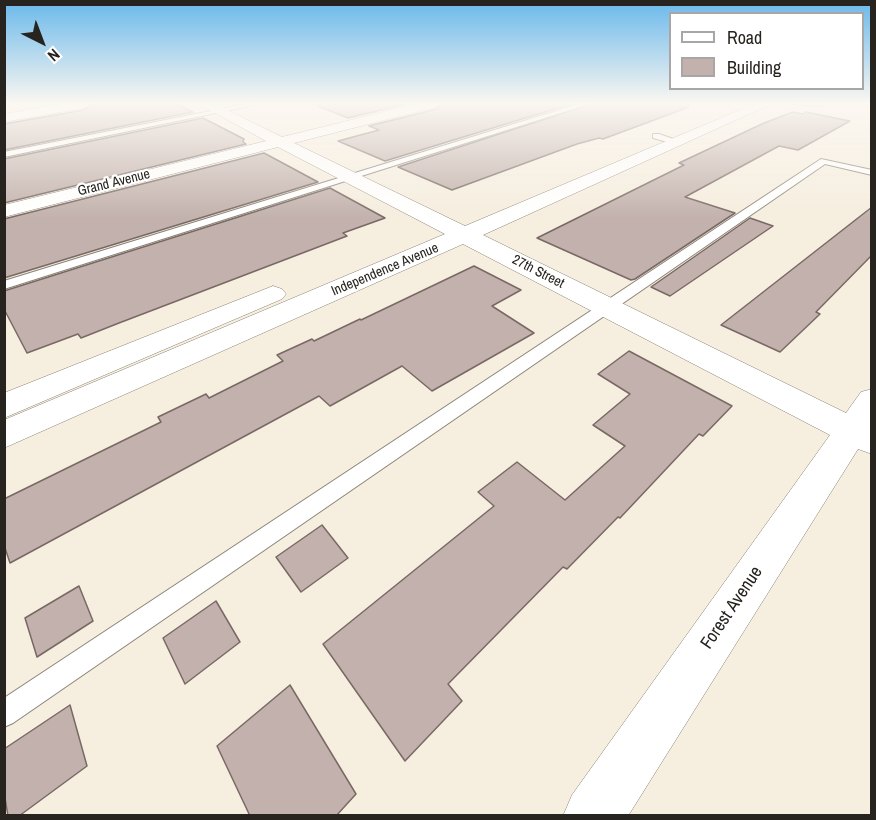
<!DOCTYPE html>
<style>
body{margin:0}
#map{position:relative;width:876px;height:820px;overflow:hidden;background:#f6eedf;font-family:"Archivo Narrow",sans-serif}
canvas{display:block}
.frame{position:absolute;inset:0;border:6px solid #27241f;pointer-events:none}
.legend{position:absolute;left:669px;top:12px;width:195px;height:78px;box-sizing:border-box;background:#fff;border:2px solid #a9a7a5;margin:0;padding:8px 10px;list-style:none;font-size:18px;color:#27241f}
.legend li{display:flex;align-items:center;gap:12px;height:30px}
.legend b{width:30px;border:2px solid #a9a7a5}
.north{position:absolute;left:12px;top:12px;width:60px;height:60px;-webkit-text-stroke:4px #fff;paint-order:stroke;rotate:138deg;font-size:16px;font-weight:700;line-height:24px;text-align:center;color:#27241f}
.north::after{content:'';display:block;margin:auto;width:21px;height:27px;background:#27241f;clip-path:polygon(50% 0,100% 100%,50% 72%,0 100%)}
</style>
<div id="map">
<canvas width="876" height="820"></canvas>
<div class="frame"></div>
<ul class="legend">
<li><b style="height:8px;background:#fff"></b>Road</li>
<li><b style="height:16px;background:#c2b1ac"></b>Building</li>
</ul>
<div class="north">N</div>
</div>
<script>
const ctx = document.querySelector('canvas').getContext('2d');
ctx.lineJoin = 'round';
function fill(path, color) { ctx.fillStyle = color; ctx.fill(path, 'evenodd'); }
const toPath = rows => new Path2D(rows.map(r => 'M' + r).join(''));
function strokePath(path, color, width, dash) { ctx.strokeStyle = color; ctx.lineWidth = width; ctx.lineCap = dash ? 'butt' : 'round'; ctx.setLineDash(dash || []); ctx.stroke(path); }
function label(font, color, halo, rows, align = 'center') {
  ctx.font = font + ' "Archivo Narrow",sans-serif'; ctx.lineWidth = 4.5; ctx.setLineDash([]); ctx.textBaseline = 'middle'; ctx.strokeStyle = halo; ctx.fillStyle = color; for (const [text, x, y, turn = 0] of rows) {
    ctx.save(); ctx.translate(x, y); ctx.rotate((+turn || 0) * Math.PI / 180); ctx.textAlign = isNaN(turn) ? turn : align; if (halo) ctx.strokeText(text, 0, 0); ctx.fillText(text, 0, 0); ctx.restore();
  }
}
const building = toPath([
 [92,104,177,104,193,112,4,150,4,124,84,110,92,104],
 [318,104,406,104,348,118,318,106,318,104],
 [440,104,571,104,385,161,338,141,379,130,369,126,437,109,440,104],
 [591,104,688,104,689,107,603,139,599,138,577,144,452,190,398,167,591,104],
 [793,112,803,114,806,112,850,121,798,150,779,146,685,197,735,213,635,279,631,280,537,238,684,165,679,163,764,123,793,112],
 [203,118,244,139,243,142,246,144,4,203,4,159,203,118],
 [264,153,318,182,4,278,4,219,264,153],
 [330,188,385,218,343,233,347,236,119,323,81,338,78,334,27,353,4,309,4,291,330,188],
 [872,207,872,255,816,312,820,314,780,352,721,325,872,207],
 [750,218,773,226,670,296,651,287,750,218],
 [474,266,521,290,492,306,534,333,432,391,402,366,330,406,319,396,10,563,4,545,4,499,161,422,158,417,206,394,209,398,283,361,277,355,312,339,314,341,360,319,361,320,474,266],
 [629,351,732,406,703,436,699,434,620,518,618,517,567,569,563,567,448,684,462,701,405,761,323,644,494,506,478,492,517,462,565,500,625,446,593,425,630,394,598,374,629,351],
 [322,525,348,558,301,592,276,557,322,525],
 [79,586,93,621,37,657,25,618,79,586],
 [216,601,240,642,185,684,163,638,216,601],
 [290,685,356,794,336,816,250,816,217,746,290,685],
 [70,705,87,766,19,816,8,816,4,792,4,749,70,705]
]);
fill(building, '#c2b1ac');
strokePath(building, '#796965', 1.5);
const lane = toPath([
 [246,104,259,104,4,157,4,152,246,104],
 [579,104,589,104,4,289,4,281,579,104],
 [791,104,823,104,820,106,791,104],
 [653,134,659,134,682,142,675,144,653,138,653,134],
 [821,159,872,170,872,175,825,164,13,723,4,727,4,698,821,159]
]);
const street = toPath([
 [199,104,215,104,282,137,416,104,438,104,436,107,294,143,465,226,754,104,771,104,483,235,846,413,861,392,872,389,872,454,858,449,628,816,563,816,572,795,830,435,463,244,4,448,4,420,445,234,278,147,4,217,4,205,266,141,199,104],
 [273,286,282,289,286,294,282,299,4,418,4,393,273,286]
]);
const secondary = toPath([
 [61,104,90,104,84,108,4,122,4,114,61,104]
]);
strokePath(lane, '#8a8376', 2);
strokePath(street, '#8a8376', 1);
strokePath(secondary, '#8a8376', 1);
fill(lane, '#fff');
fill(street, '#fff');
fill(secondary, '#fff');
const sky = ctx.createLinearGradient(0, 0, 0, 219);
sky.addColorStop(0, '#69b8eb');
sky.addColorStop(0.47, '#fbf7f1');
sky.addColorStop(1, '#fbf7f100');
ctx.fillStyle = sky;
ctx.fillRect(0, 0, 876, 219);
label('14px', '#27241f', '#fff', [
 ["Grand Avenue",114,183,-14],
 ["Independence Avenue",385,270,-23],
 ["27th Street",538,272,27]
]);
label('18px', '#27241f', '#fff', [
 ["Forest Avenue",732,608,-56]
]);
</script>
